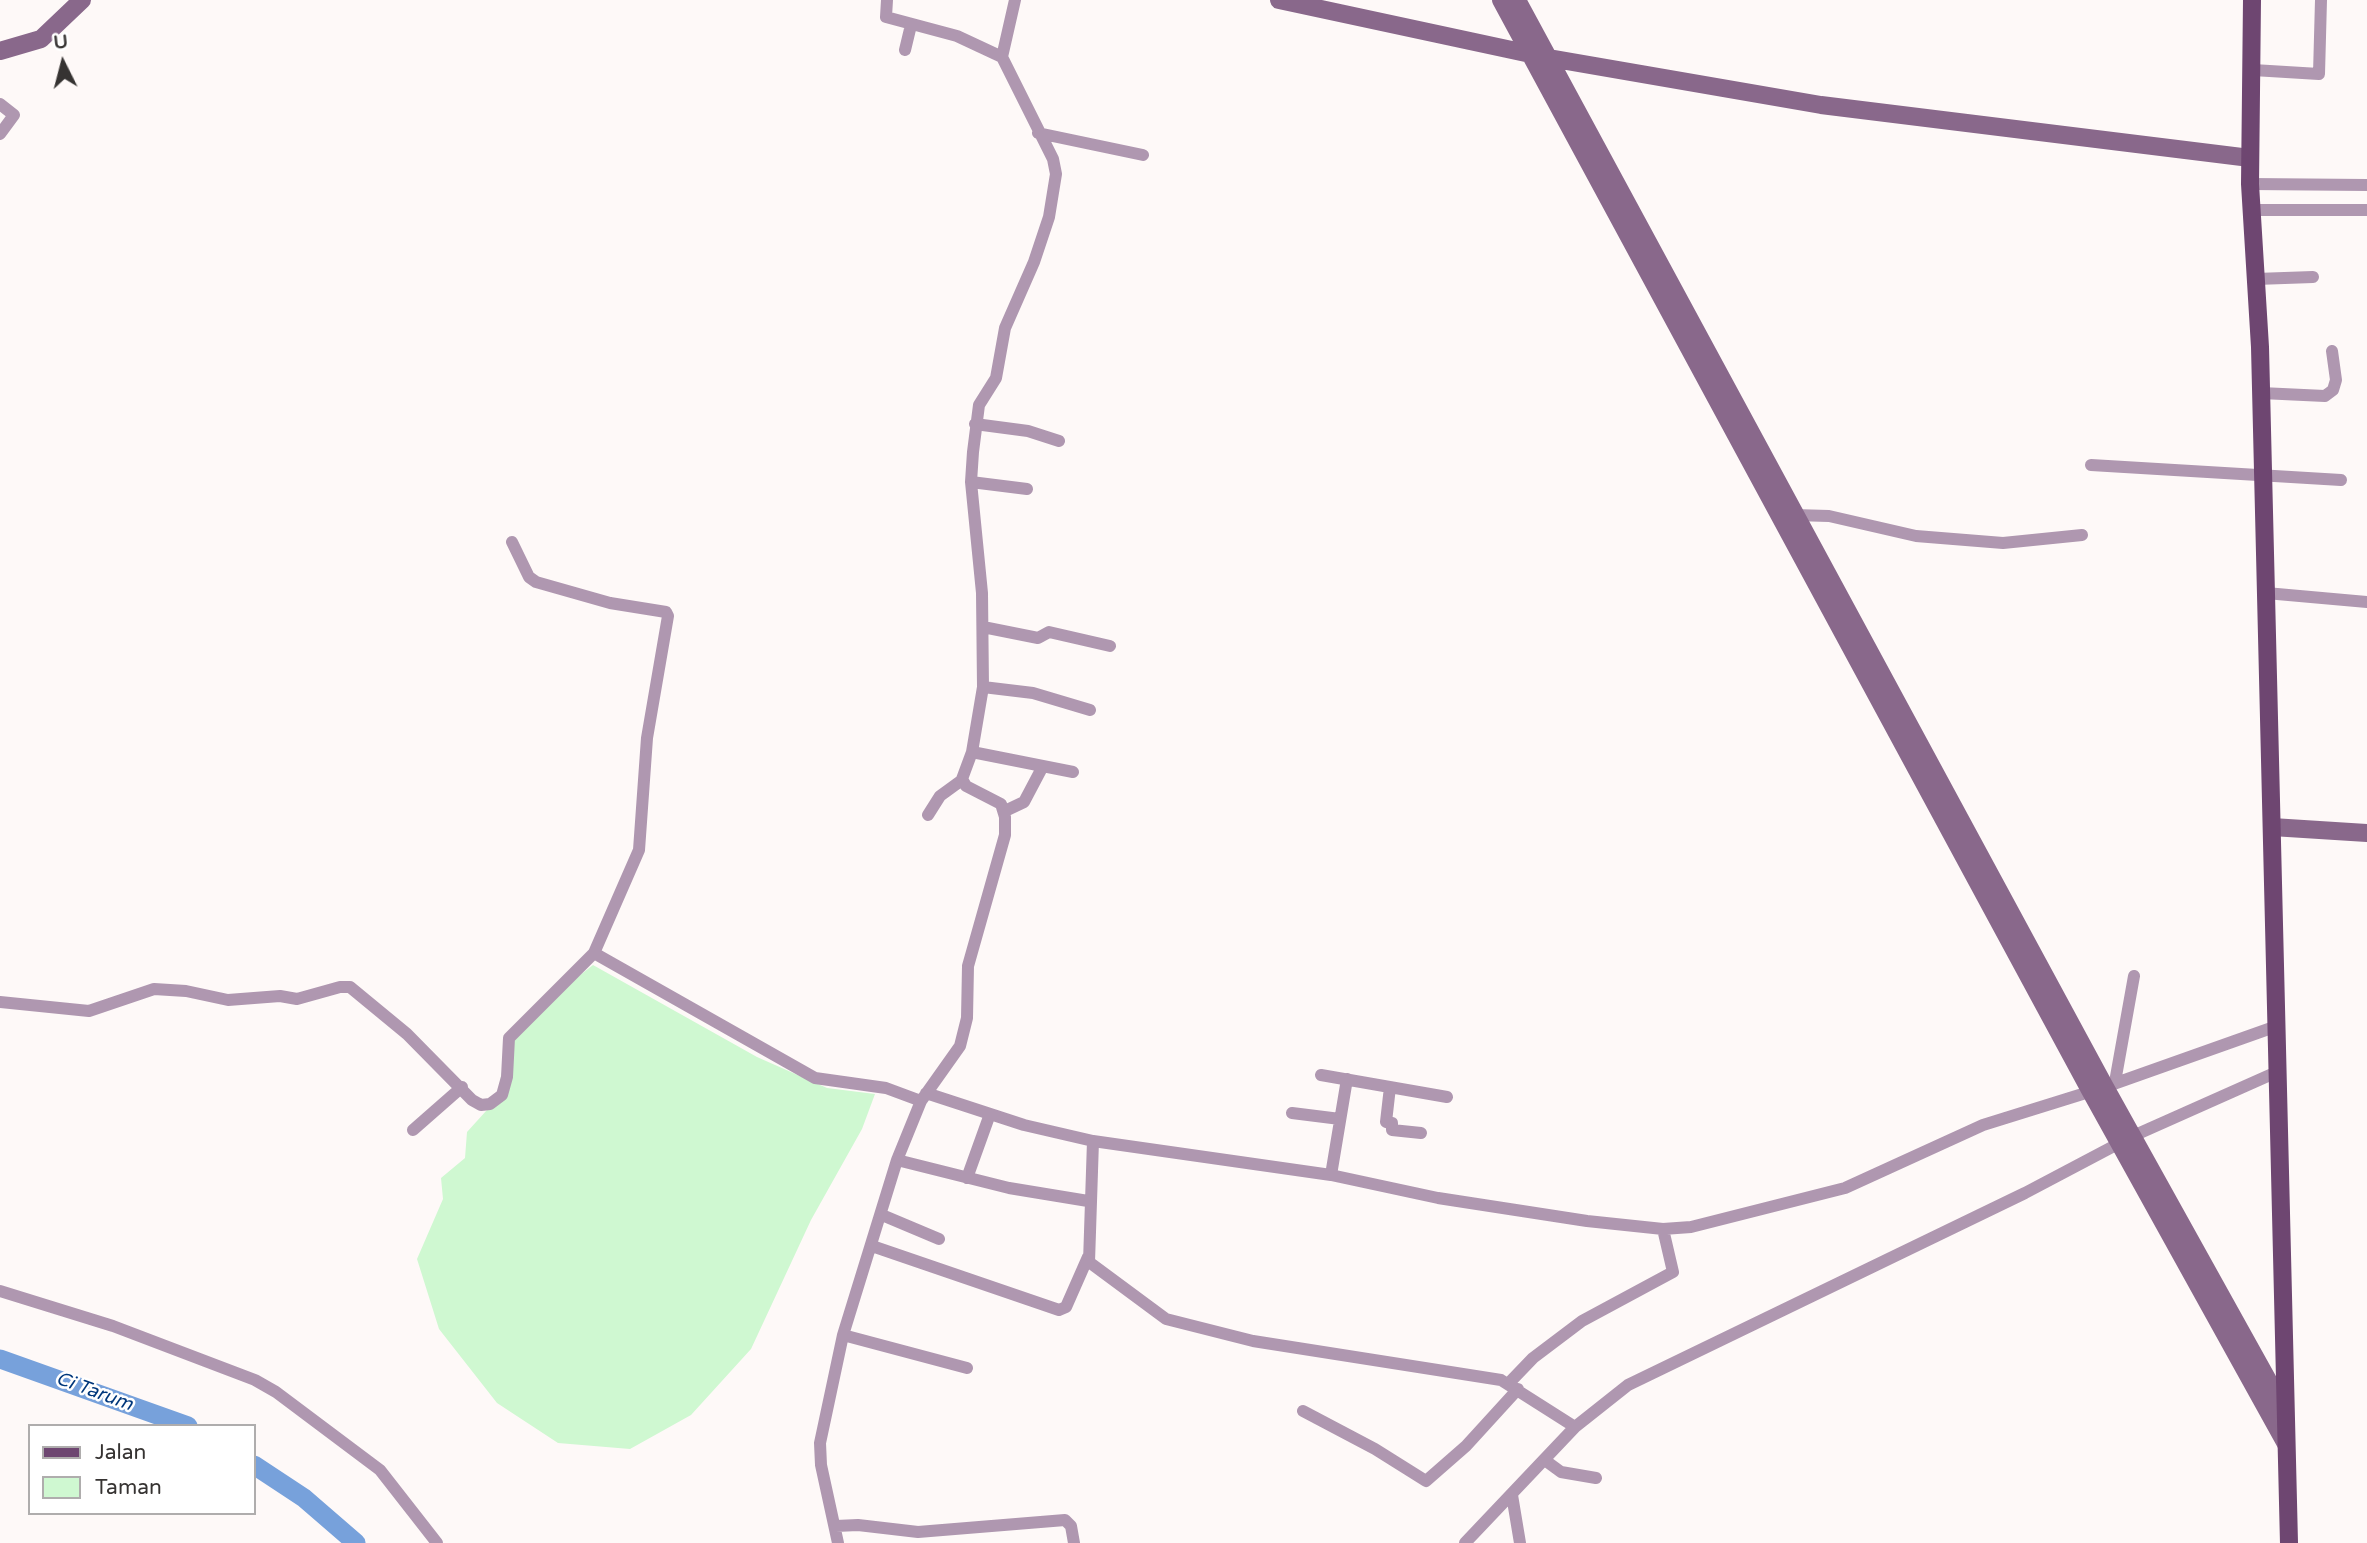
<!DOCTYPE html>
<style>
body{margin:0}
#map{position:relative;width:2367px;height:1543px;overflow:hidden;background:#fef9f8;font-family:"Varela Round",sans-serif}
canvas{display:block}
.legend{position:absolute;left:28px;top:1424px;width:228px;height:91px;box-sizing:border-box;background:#fff;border:2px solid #afadad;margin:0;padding:9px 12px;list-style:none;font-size:21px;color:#363332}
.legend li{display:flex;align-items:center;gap:14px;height:35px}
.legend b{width:35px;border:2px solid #afadad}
.north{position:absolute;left:28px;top:28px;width:70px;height:70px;-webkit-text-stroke:5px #fff;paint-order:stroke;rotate:354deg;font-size:19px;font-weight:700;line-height:28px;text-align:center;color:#363332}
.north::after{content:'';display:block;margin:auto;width:24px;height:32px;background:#363332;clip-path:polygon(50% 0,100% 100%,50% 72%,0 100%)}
</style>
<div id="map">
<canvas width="2367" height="1543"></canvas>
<ul class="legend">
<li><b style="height:9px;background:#6e4671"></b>Jalan</li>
<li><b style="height:19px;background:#cff8d1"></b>Taman</li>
</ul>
<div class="north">U</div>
</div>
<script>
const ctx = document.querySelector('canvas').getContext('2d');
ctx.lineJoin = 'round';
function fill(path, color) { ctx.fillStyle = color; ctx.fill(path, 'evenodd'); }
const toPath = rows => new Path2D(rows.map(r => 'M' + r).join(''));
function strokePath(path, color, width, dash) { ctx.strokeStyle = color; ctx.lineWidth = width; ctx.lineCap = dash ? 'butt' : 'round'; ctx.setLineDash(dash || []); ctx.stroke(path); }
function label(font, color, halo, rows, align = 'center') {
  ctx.font = font + ' "Varela Round",sans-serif'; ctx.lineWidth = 5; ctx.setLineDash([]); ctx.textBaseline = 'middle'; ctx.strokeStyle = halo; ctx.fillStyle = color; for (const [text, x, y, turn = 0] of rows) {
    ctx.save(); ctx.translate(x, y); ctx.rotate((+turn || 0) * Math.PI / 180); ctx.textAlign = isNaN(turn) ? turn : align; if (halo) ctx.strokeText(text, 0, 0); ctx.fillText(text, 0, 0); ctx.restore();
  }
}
fill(toPath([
 [593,965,757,1057,827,1088,875,1094,862,1129,811,1220,751,1349,691,1415,630,1449,558,1443,497,1403,439,1329,417,1259,443,1199,441,1178,465,1158,467,1132,496,1100,509,1038,548,1000]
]), '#cff8d1');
strokePath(toPath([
 [0,1359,188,1426],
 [254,1465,304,1498,356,1543]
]), '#77a1db', 19);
strokePath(toPath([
 [905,50,911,25],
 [1002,57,1015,0],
 [2253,70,2319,74,2321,0],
 [0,104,14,115,0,134],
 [1038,133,1143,155],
 [2250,184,2367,185],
 [2252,210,2367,210],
 [2256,279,2313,277],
 [2261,393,2325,396,2333,390,2336,380,2332,351],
 [975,424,1028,431,1059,441],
 [2091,465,2341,480],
 [971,482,1027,489],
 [1794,515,1829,516,1916,536,2003,543,2082,535],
 [2266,593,2367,602],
 [983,627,1038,638,1049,632,1110,646],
 [983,687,1033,693,1090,710],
 [972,752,1073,772],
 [1005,811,1024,802,1043,766],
 [928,815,940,796,962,780],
 [594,953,815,1078,886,1088,921,1101],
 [0,1002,89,1011,154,989,186,991,228,1000,280,996,297,999,340,987,350,987,407,1034,472,1100,481,1105,490,1104,502,1095,507,1077,509,1038,594,953,639,850,647,738,668,616,666,612,610,603,536,582,529,577,512,542],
 [1321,1075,1447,1097],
 [2115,1082,2134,976],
 [1390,1087,1386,1122,1392,1123,1392,1130,1421,1133],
 [926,1093,1024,1125,1093,1141,1331,1175,1438,1198,1587,1221,1663,1229,1691,1227,1845,1188,1983,1125,2105,1087,2277,1026],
 [1292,1113,1340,1119],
 [413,1130,462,1087],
 [1093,1141,1089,1262,1166,1319,1253,1341,1501,1380,1575,1427],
 [897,1160,1009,1188,1088,1201],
 [1331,1175,1347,1079],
 [967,1178,990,1114],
 [882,1215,939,1239],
 [872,1246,1059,1310,1066,1307,1088,1257],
 [0,1291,113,1326,255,1380,276,1392,380,1470,437,1543],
 [843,1335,967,1368],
 [1509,1383,1533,1358,1582,1321,1673,1272,1663,1229],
 [1303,1411,1375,1449,1426,1481,1466,1446,1518,1389],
 [1546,1461,1561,1472,1596,1478],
 [1512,1495,1520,1543],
 [836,1526,858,1525,918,1532,1065,1520,1071,1526,1074,1543],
 [838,1543,821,1465,820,1443,843,1335,897,1160,921,1101,960,1046,967,1018,968,966,1005,835,1005,817,1001,804,966,786,962,779,972,752,983,687,982,593,971,482,973,452,979,405,996,378,1005,328,1034,262,1049,217,1056,174,1053,159,1002,57,957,36,886,17,887,0],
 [1465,1543,1575,1427,1628,1385,2025,1193,2133,1136,2279,1071]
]), '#af97b0', 12);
strokePath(toPath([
 [1279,0,1549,58,1821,105,2250,158],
 [1501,0,2091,1092,2286,1444],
 [1517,0,2105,1087,2284,1409],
 [0,51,41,39,82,0],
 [2272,827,2367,833]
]), '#89688b', 18);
strokePath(toPath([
 [2252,0,2250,184,2260,347,2289,1543]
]), '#6e4671', 18);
label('italic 19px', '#00377b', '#fff', [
 ["Ci Tarum",94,1392,20]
]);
</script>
